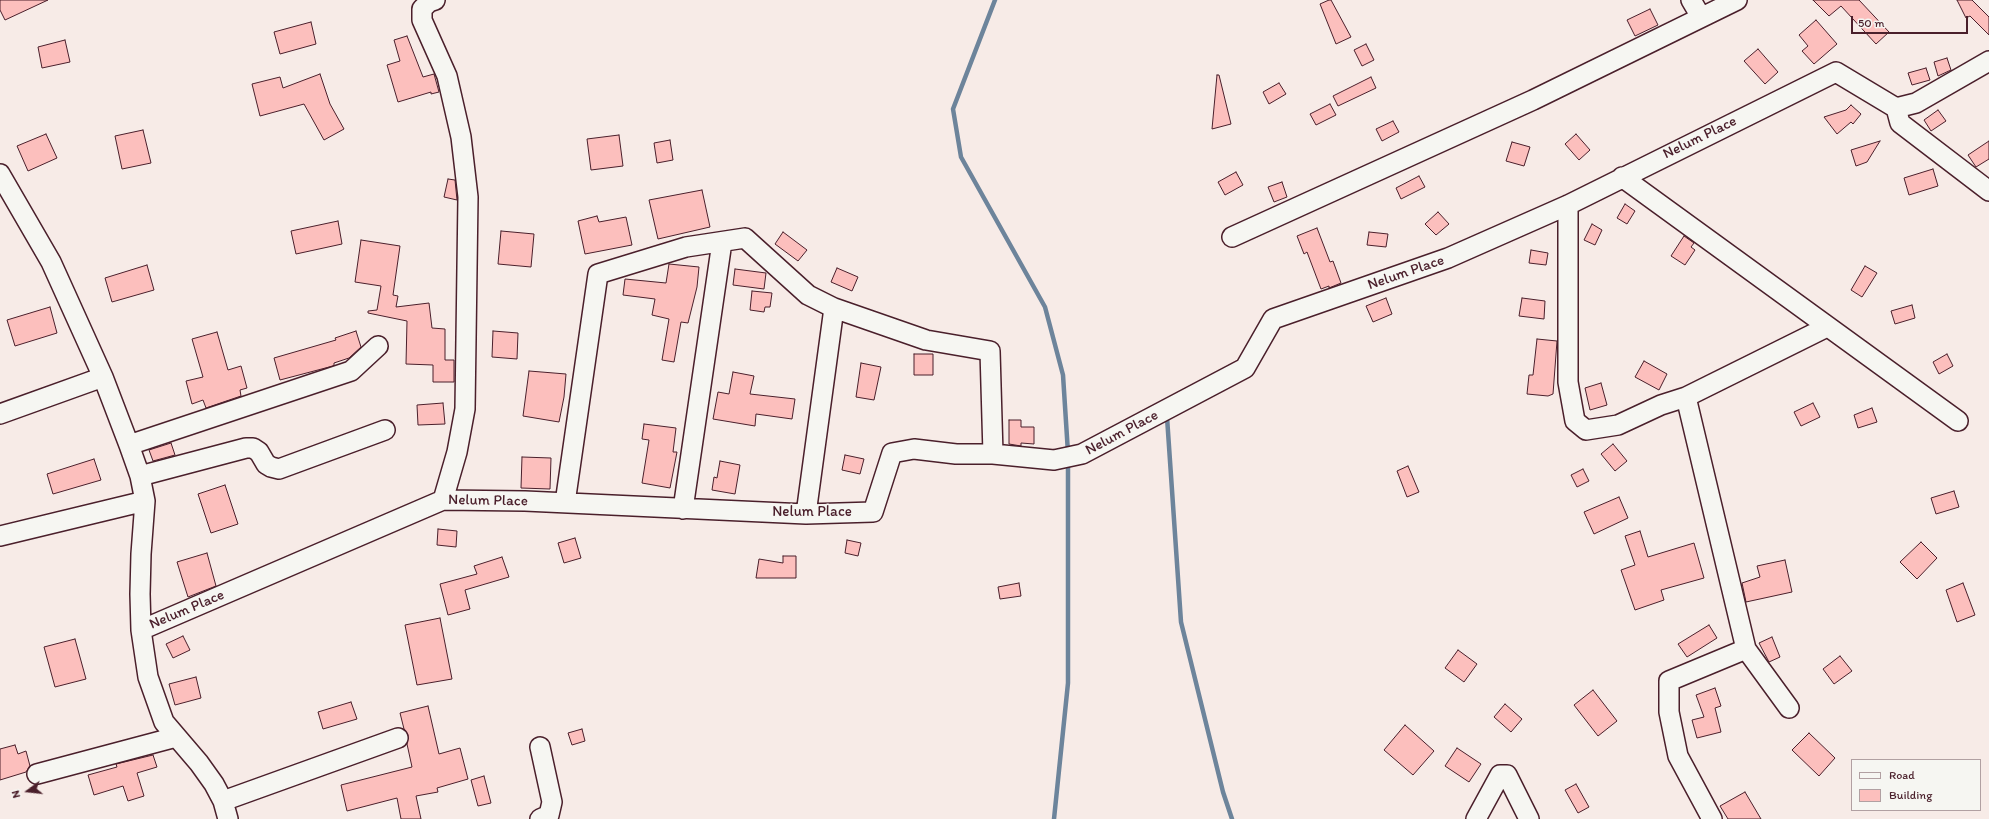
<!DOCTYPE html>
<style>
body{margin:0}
#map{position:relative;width:1989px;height:819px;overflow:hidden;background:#f7ebe7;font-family:Itim,sans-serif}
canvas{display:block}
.legend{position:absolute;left:1851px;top:759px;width:130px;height:52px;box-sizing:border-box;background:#f6f6f2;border:1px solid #b1a0a2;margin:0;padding:5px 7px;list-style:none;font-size:12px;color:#4a1f2b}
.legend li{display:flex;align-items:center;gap:8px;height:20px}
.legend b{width:20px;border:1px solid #b1a0a2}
.north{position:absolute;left:8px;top:771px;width:40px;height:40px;-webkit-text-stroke:3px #f6f6f2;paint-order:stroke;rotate:255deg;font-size:11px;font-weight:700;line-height:16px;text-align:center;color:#4a1f2b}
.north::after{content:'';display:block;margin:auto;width:14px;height:18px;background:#4a1f2b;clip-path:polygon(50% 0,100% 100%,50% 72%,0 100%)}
.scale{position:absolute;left:1851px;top:16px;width:117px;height:18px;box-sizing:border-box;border:2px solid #4a1f2b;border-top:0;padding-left:5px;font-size:12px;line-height:14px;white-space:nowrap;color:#4a1f2b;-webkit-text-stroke:3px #f6f6f2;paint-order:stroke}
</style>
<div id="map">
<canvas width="1989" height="819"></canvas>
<ul class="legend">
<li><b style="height:5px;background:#f6f6f2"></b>Road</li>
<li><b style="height:11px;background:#fcbfbd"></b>Building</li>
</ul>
<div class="north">N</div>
<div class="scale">50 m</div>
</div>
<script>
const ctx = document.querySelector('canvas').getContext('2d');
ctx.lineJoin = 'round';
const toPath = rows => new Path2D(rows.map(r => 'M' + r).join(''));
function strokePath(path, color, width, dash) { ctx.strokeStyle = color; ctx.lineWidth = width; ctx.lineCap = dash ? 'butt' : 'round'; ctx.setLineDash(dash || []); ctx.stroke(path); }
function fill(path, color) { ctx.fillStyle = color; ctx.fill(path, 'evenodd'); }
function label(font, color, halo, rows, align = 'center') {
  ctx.font = font + ' Itim,sans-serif'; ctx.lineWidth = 3; ctx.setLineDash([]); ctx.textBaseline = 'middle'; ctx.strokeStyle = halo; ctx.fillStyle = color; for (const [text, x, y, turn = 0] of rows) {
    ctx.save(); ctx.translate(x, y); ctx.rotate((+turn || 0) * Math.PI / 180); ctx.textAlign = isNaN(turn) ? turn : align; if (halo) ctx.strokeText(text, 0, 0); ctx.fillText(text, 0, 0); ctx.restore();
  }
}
strokePath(toPath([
 [995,0,953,109,961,157,1045,307,1063,375,1068,453],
 [1167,417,1181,622,1223,792,1232,819],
 [1054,819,1068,683,1068,461]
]), '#6d849b', 4.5);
const building = toPath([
 [0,0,48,0,5,20,0,10,0,0],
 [1329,0,1331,0,1351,37,1336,44,1320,4,1329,0],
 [1813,0,1859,0,1889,32,1876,44,1841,6,1829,16,1813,0],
 [1957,0,1972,0,1989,17,1989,35,1970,16,1966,18,1957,0],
 [1650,9,1658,25,1635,36,1627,20,1650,9],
 [1816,20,1837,44,1814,64,1802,51,1808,46,1799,35,1816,20],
 [311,22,316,44,280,54,274,32,311,22],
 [407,36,423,77,434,74,439,92,431,94,431,92,398,102,387,65,400,61,394,40,407,36],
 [65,40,70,62,42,68,38,47,65,40],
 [1366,44,1374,60,1362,66,1354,50,1366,44],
 [1758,49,1778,72,1765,84,1744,61,1758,49],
 [1947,58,1951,70,1938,76,1934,62,1947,58],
 [1926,68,1930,80,1912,85,1908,73,1926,68],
 [320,74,330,104,344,129,324,140,304,104,260,116,252,84,280,77,283,88,320,74],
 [1217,75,1219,75,1231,124,1212,129,1217,75],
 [1371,77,1376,88,1338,106,1333,96,1371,77],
 [1279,83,1286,94,1269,104,1263,92,1279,83],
 [1330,104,1336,115,1316,125,1310,114,1330,104],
 [1851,105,1861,114,1853,124,1851,122,1837,134,1824,117,1846,110,1851,105],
 [1938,110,1946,121,1931,131,1924,120,1938,110],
 [1393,121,1399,132,1382,141,1376,129,1393,121],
 [143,130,151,163,122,169,115,136,143,130],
 [46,134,57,158,28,171,17,146,46,134],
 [1576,134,1590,150,1579,160,1565,144,1576,134],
 [619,135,623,166,591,170,587,139,619,135],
 [670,140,673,160,657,163,654,143,670,140],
 [1880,141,1867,162,1856,166,1851,150,1880,141],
 [1989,141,1989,159,1976,167,1968,155,1989,141],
 [1512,142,1530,147,1524,166,1506,161,1512,142],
 [1933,169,1938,186,1909,195,1904,178,1933,169],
 [1236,172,1243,185,1225,195,1218,182,1236,172],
 [1419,176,1425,187,1401,199,1396,188,1419,176],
 [448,179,455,180,457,200,444,197,448,179],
 [1282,182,1287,197,1274,202,1268,187,1282,182],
 [702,190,710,227,658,239,649,200,702,190],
 [1625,204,1635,211,1627,224,1617,218,1625,204],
 [1438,212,1449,224,1436,235,1425,224,1438,212],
 [597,216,599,222,626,217,632,245,585,254,578,221,597,216],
 [338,221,342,244,296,254,291,231,338,221],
 [1592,224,1602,230,1595,245,1584,240,1592,224],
 [1317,228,1330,262,1333,261,1341,283,1329,288,1329,286,1321,289,1307,252,1304,254,1297,236,1317,228],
 [501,231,534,234,531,267,498,264,501,231],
 [783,232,807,250,798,261,775,244,783,232],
 [1369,232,1388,234,1386,247,1367,245,1369,232],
 [1684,236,1694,243,1691,247,1695,250,1685,265,1671,256,1684,236],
 [361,240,400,246,393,295,398,296,396,307,429,303,432,328,445,329,445,360,454,360,454,382,433,382,433,365,406,364,407,321,368,313,368,311,377,310,381,286,355,282,361,240],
 [1531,250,1548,253,1546,265,1529,263,1531,250],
 [669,264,699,267,697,287,688,323,681,322,674,362,662,360,669,319,652,315,655,299,623,295,625,279,666,283,669,264],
 [147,265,154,290,112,302,105,278,147,265],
 [1865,266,1877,273,1862,297,1851,290,1865,266],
 [837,268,858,277,852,291,831,282,837,268],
 [735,269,766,273,764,289,733,285,735,269],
 [752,291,772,293,770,307,765,307,764,312,750,310,752,291],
 [1386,298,1392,314,1373,322,1366,306,1386,298],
 [1522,298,1545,301,1544,319,1519,316,1522,298],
 [1912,305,1915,318,1895,324,1891,311,1912,305],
 [50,307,57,333,15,346,7,320,50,307],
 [356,331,361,347,349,358,334,363,334,365,333,366,280,380,274,358,336,340,335,338,356,331],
 [493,331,518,333,517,359,492,357,493,331],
 [217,332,228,370,241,366,247,388,240,390,241,396,206,408,203,400,192,404,186,381,203,377,192,339,217,332],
 [1537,339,1557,341,1553,394,1548,396,1527,394,1529,375,1533,375,1537,339],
 [914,354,933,354,933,375,914,375,914,354],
 [1947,354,1953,366,1939,374,1933,362,1947,354],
 [1644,361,1667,374,1659,390,1635,377,1644,361],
 [861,363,881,367,874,400,856,397,861,363],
 [529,371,566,374,564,397,559,422,523,416,529,371],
 [733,372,754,376,750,394,795,399,792,419,756,414,755,426,713,419,718,392,729,394,733,372],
 [1601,383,1607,405,1590,410,1585,388,1601,383],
 [443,403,445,424,418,425,417,405,443,403],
 [1813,403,1820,417,1801,426,1794,412,1813,403],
 [1872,408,1877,422,1858,428,1854,415,1872,408],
 [1009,420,1021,420,1021,427,1034,427,1034,444,1021,443,1021,446,1009,444,1009,420],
 [644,424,676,428,673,452,677,452,670,488,642,483,649,440,642,439,644,424],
 [171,443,175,455,153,461,149,450,171,443],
 [1613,444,1627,461,1615,471,1601,454,1613,444],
 [845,455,864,459,860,474,842,470,845,455],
 [522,457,551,458,550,489,521,488,522,457],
 [94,459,101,480,53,494,47,474,94,459],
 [720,461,740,465,735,494,712,490,714,477,717,478,720,461],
 [1408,466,1419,492,1407,497,1397,471,1408,466],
 [1583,469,1589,481,1577,487,1571,475,1583,469],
 [225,485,238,524,211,533,198,494,225,485],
 [1954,491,1959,507,1936,514,1931,498,1954,491],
 [1619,497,1628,518,1594,534,1584,512,1619,497],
 [438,529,457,531,456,547,437,545,438,529],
 [1640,531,1648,557,1694,543,1704,578,1661,590,1664,600,1635,610,1621,570,1635,565,1625,536,1640,531],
 [575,538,581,558,564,563,558,543,575,538],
 [847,540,861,543,858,556,845,553,847,540],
 [1921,542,1937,558,1917,579,1900,562,1921,542],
 [207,553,216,586,188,597,177,562,207,553],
 [783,556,796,556,796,578,756,578,759,559,783,563,783,556],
 [502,557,509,577,465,590,470,609,448,615,440,584,477,574,474,566,502,557],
 [1785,560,1792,592,1746,602,1742,583,1760,577,1757,566,1785,560],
 [1019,583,1021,596,1000,599,998,587,1019,583],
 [1963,583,1975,615,1957,622,1946,590,1963,583],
 [440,618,452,679,417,685,405,625,440,618],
 [1709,625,1717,638,1687,657,1678,644,1709,625],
 [183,636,190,650,173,658,166,644,183,636],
 [1772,637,1780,657,1769,662,1759,643,1772,637],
 [75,639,86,679,55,687,44,647,75,639],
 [1458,650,1477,664,1464,682,1445,668,1458,650],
 [1840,656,1852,671,1834,684,1823,669,1840,656],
 [196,677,201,698,175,705,169,684,196,677],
 [1715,688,1721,706,1715,708,1721,732,1697,738,1692,720,1704,717,1696,695,1715,688],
 [1593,690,1617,721,1598,736,1574,705,1593,690],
 [351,702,357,719,323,729,318,712,351,702],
 [1505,704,1522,719,1511,732,1494,717,1505,704],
 [428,706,439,754,460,748,468,779,437,788,438,792,416,796,421,819,401,819,397,798,347,811,341,785,412,767,407,744,408,735,404,729,400,713,428,706],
 [1405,725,1434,751,1413,775,1384,750,1405,725],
 [582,729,585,741,572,745,568,733,582,729],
 [1809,733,1835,758,1819,776,1792,750,1809,733],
 [15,745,18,754,26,751,30,766,26,772,0,780,0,749,15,745],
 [1457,748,1481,764,1469,782,1445,766,1457,748],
 [153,755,157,767,137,773,144,796,128,801,123,786,94,795,88,775,117,767,116,764,153,755],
 [484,776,491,803,478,806,471,780,484,776],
 [1576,784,1589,807,1578,813,1565,790,1576,784],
 [1745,792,1761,819,1728,819,1720,806,1745,792]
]);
fill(building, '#fcbfbd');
strokePath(building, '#4a1f2b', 1);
const minor = toPath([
 [435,0,429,2,422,9,422,20,447,76,461,137,468,197,465,409,457,452,443,500],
 [1691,0,1701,17],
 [1896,108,1900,123,1989,191],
 [0,174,51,262,103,377,129,445,140,476,145,501,141,554,140,594,141,630,148,677,164,722,199,763,214,784,223,801,228,819],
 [1622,177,1958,421],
 [1568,205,1568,382,1575,421,1586,430,1618,425,1661,405,1686,397,1746,649],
 [1232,237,1533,100,1737,0],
 [1686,397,1827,327],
 [0,414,103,377],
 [129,445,351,371,378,346],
 [140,476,246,448,253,448,259,452,266,464,271,467,279,469,385,430],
 [565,503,598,274,686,247,745,238,808,295,834,308,926,340,990,351,993,454],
 [683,509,722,242],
 [806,514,834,308],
 [0,536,145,501],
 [141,630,443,500,525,501,806,514,873,512,892,453,914,449,956,454,993,454,1054,460,1082,454,1245,368,1273,319,1448,258,1568,205,1836,72,1896,108,1916,103,1989,61],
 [540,747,552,802,549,815,540,819],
 [37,774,176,737],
 [223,801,398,738],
 [1476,819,1500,775,1507,775,1529,819],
 [1712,819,1678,756,1669,712,1669,681,1746,649,1789,708]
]);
strokePath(minor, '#4a1f2b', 22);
strokePath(minor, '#f6f6f2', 19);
label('15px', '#4a1f2b', '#f6f6f2', [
 ["Nelum Place",1700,138,-26],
 ["Nelum Place",1406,273,-19],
 ["Nelum Place",1122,433,-28],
 ["Nelum Place",488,501,1],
 ["Nelum Place",812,512],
 ["Nelum Place",187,610,-23]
]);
</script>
